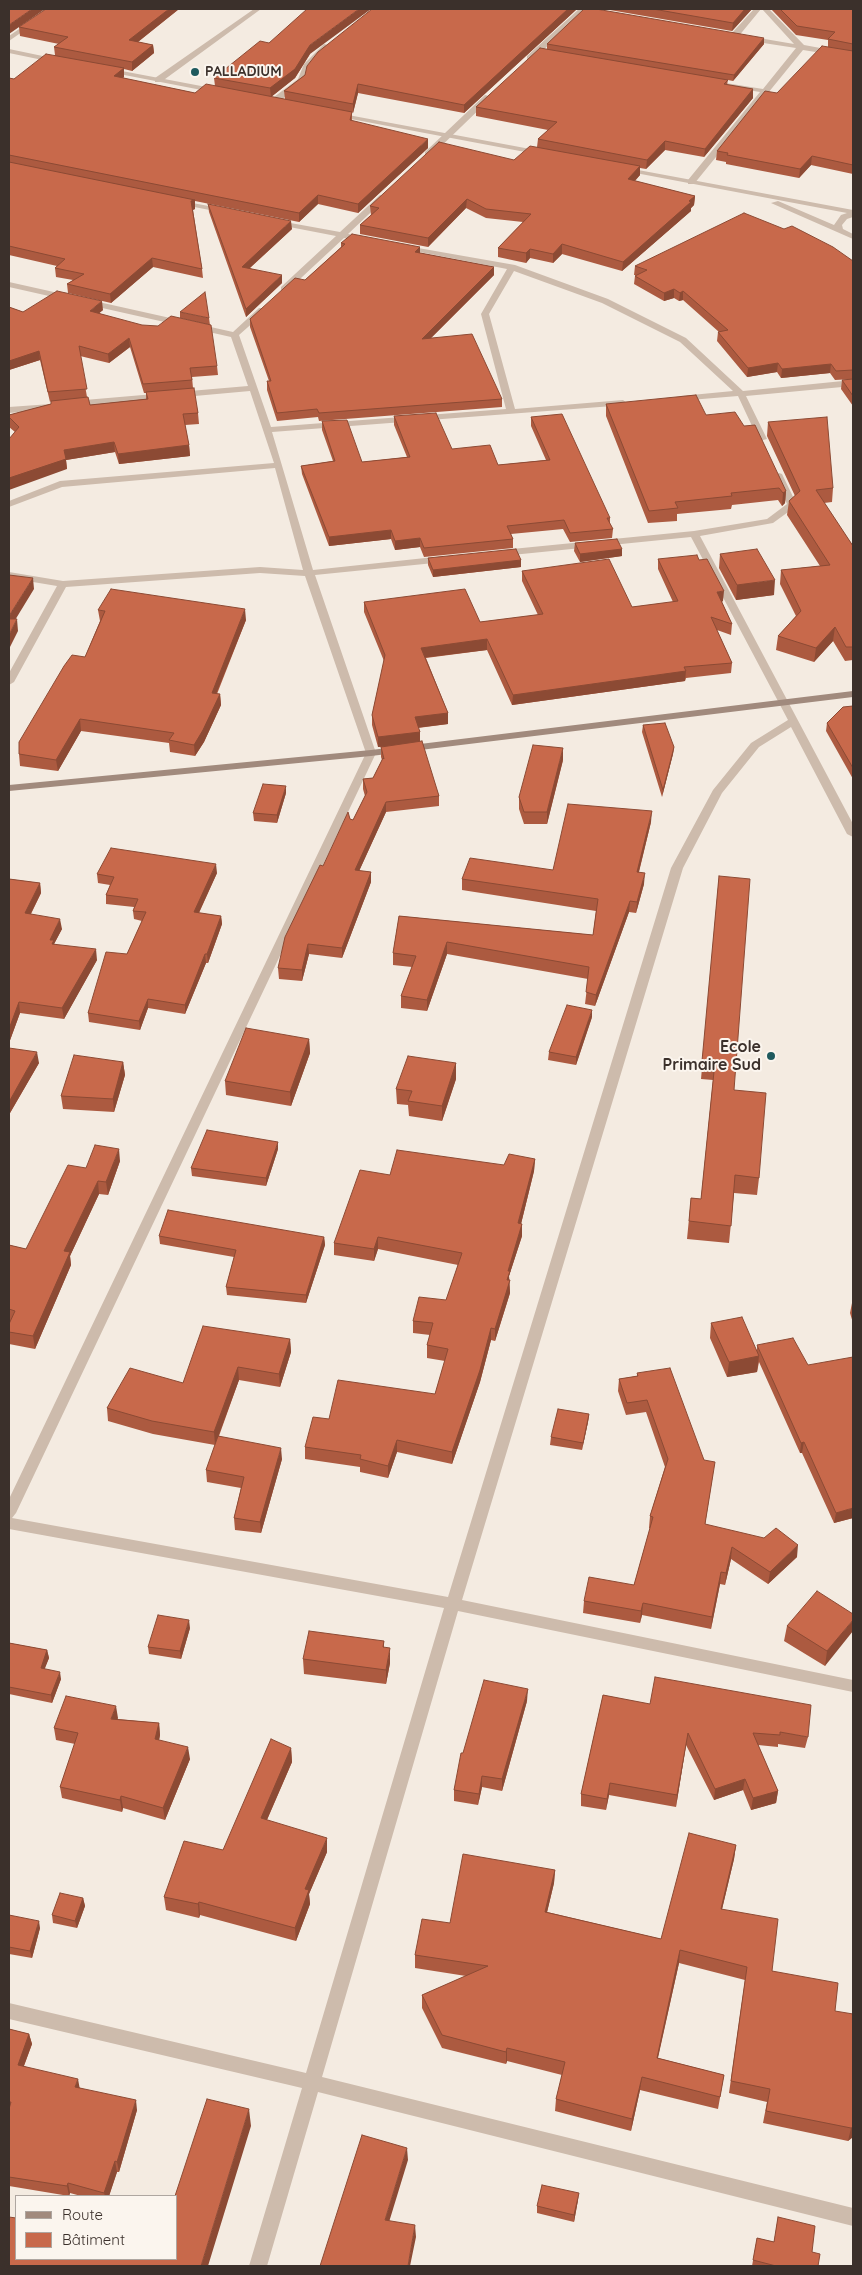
<!DOCTYPE html>
<meta charset="utf-8">
<style>
body{margin:0}
#map{position:relative;width:862px;height:2275px;overflow:hidden;background:#f4ebe1;font-family:Quicksand,sans-serif}
canvas{display:block}
.frame{position:absolute;inset:0;border:10px solid #3b302b;pointer-events:none}
.legend{position:absolute;left:15px;top:2195px;width:162px;height:65px;box-sizing:border-box;background:#fbf5ee;border:1px solid #aea6a0;margin:0;padding:6px 9px;list-style:none;font-size:15px;color:#3b302b}
.legend li{display:flex;align-items:center;gap:10px;height:25px}
.legend b{width:25px;border:1px solid #aea6a0}
</style>
<div id="map">
<canvas width="862" height="2275"></canvas>
<div class="frame"></div>
<ul class="legend">
<li><b style="height:6px;background:#a18a7d"></b>Route</li>
<li><b style="height:14px;background:#c8694b"></b>Bâtiment</li>
</ul>
</div>
<script>
const ctx = document.querySelector('canvas').getContext('2d');
ctx.lineJoin = 'round';
const toPath = rows => new Path2D(rows.map(r => 'M' + r).join(''));
function fill(path, color) { ctx.fillStyle = color; ctx.fill(path, 'evenodd'); }
function strokePath(path, color, width, dash) { ctx.strokeStyle = color; ctx.lineWidth = width; ctx.lineCap = dash ? 'butt' : 'round'; ctx.setLineDash(dash || []); ctx.stroke(path); }
function label(font, color, halo, rows, align = 'center') {
  ctx.font = font + ' Quicksand,sans-serif'; ctx.lineWidth = 4; ctx.setLineDash([]); ctx.textBaseline = 'middle'; ctx.strokeStyle = halo; ctx.fillStyle = color; for (const [text, x, y, turn = 0] of rows) {
    ctx.save(); ctx.translate(x, y); ctx.rotate((+turn || 0) * Math.PI / 180); ctx.textAlign = isNaN(turn) ? turn : align; if (halo) ctx.strokeText(text, 0, 0); ctx.fillText(text, 0, 0); ctx.restore();
  }
}
fill(toPath([
 [48,9,55,9,9,41,9,36,48,9],
 [254,9,261,9,161,82,155,82,155,78,254,9],
 [579,9,586,9,533,60,527,60,527,56,579,9],
 [754,9,761,9,738,37,732,37,732,33,754,9],
 [762,9,769,9,804,45,853,54,853,58,803,50,694,184,688,184,688,180,760,92,710,84,707,84,707,80,763,89,796,48,744,40,744,36,747,36,794,44,762,9],
 [324,44,331,46,310,67,304,82,276,104,270,104,270,100,298,79,304,64,324,44],
 [485,95,492,97,431,156,425,156,425,152,485,95],
 [380,195,387,197,348,234,368,238,368,242,344,238,287,291,281,291,281,287,336,236,274,224,274,220,340,232,380,195],
 [176,200,225,209,229,211,225,213,179,204,176,204,176,200],
 [401,245,515,265,608,299,686,338,743,391,853,380,853,386,746,396,767,439,759,441,738,396,678,401,677,399,681,396,733,391,680,342,602,303,514,271,489,314,515,409,623,400,627,403,626,405,272,432,313,570,444,556,449,559,444,562,315,575,376,753,16,1513,12,1518,448,1597,671,868,713,790,751,743,788,720,691,537,502,556,497,553,502,550,694,531,767,519,787,504,774,476,779,473,782,474,797,505,795,507,773,523,700,536,853,824,853,837,847,834,791,727,759,747,722,793,683,868,462,1600,853,1680,853,1692,458,1611,322,2077,853,2208,853,2226,318,2092,267,2266,249,2266,302,2088,9,2019,9,2003,306,2073,444,1608,9,1529,9,1499,366,753,305,576,260,573,66,587,14,682,9,685,9,673,57,586,9,578,9,572,63,581,260,567,303,570,275,468,62,487,9,507,9,501,60,481,274,463,250,391,73,407,69,404,73,401,248,386,231,337,9,287,9,282,233,332,259,308,265,308,265,312,239,335,271,427,506,409,481,314,507,269,404,249,401,249,401,245],
 [51,404,55,407,54,409,9,413,9,407,51,404]
]), '#cdbbac');
fill(toPath([
 [9,49,57,59,61,61,57,63,9,53,9,49],
 [106,68,217,89,221,91,217,93,109,72,106,72,106,68],
 [332,112,541,151,545,153,541,155,335,116,332,116,332,112],
 [622,167,853,210,853,217,847,219,842,225,843,229,853,234,853,239,771,203,778,201,834,225,841,215,847,213,625,171,621,169,622,167]
]), '#cdbbac');
fill(toPath([
 [853,691,853,697,371,756,9,791,9,785,371,750,853,691]
]), '#a18a7d');
fill(toPath([
 [179,9,138,42,153,45,154,53,132,71,124,69,124,77,123,78,195,93,215,86,214,78,310,54,295,78,271,97,285,99,284,91,305,75,372,9,577,9,464,113,358,93,353,113,352,112,352,121,428,148,358,213,318,204,299,222,195,201,195,209,193,210,202,269,203,278,153,267,111,303,68,293,67,284,73,280,56,277,55,268,57,266,9,255,9,78,14,79,55,55,54,47,59,44,20,36,19,27],
 [604,9,752,9,732,31],
 [771,9,853,9,853,174,811,165,799,178,726,164,726,162,716,160,717,151,777,93,828,47,828,40,796,35],
 [547,44,764,44,733,81,728,80,727,85,753,89,753,98,704,157,665,150,646,169,640,168,640,175,635,181,695,196,694,205,691,208,691,211,622,271,562,254,553,263,530,258,526,263,498,257,498,248,523,222,486,218,466,208,428,247,360,234,360,225,371,215,370,206,514,160,537,147,538,139,548,130,476,116,476,107,547,49],
 [208,204,292,229,250,268,282,283,246,317,209,212],
 [341,243,420,247,420,253,494,267,494,275,431,338,502,399,502,407,319,421,318,417,277,421,267,390,267,381,269,381,250,327,250,319,305,280,341,247],
 [853,261,853,379,835,380,830,373,781,378,777,372,747,377,717,341,718,332,719,332,683,300,679,301,674,298,664,301,634,284,635,276,636,275,634,275,635,266],
 [9,307,23,312,103,310,99,313,217,366,218,375,192,377,193,388,198,413,199,424,185,425,189,445,190,456,119,464,115,452,66,460,67,469,15,432,9,427,9,415,51,404,51,401,50,402,40,360,9,370],
 [130,347,144,393,146,393,146,399,90,405,87,397,80,356,109,363],
 [180,312,209,318,210,325,180,318],
 [853,379,853,406,841,389,842,380],
 [606,404,706,415,786,491,785,503,782,506,778,500,732,505,731,509,677,514,677,521,648,523,606,416],
 [394,416,452,449,498,465,546,460,531,426,531,417,610,518,610,524,613,529,612,538,570,542,563,529,511,534,513,539,513,548,424,557,420,547,395,550,391,539,329,546,302,474,301,466,333,461,322,430,322,421,362,462,407,457,394,425],
 [768,422,833,488,832,502,824,503,853,546,853,660,845,661,833,641,814,662,776,650,778,636,796,616,780,584,781,570,820,566,787,515,789,501,795,496,767,436],
 [575,543,622,549,622,556,580,562,574,551],
 [720,554,774,595,736,600,719,568],
 [428,558,521,560,521,567,433,577,428,565],
 [658,559,699,560,723,601,722,602,732,624,731,635,717,630,732,663,731,673,686,678,685,681,512,705,487,650,426,658,448,713,448,724,418,728,420,732,420,742,439,796,439,806,386,812,359,871,371,872,371,882,342,958,309,954,302,981,279,979,278,968,323,866,350,819,353,820,365,796,363,789,363,779,373,778,382,760,381,757,381,747,378,747,372,725,372,715,384,661,364,612,364,602,480,622,538,615,522,581,522,571,632,607,673,602,658,569],
 [98,610,246,620,217,694,220,694,221,705,204,742,195,756,170,752,169,743,81,731,58,771,20,766,19,754,85,657,100,621],
 [853,706,853,779,826,731,827,723],
 [643,725,674,747,673,754,662,797,642,732],
 [563,760,547,824,524,824,519,809,519,797],
 [286,793,277,823,254,821,253,813],
 [651,822,639,872,644,884,636,913,629,912,595,1006,585,1004,588,979,447,954,427,1011,401,1008,401,996,412,967,393,965,393,953,399,916,593,935,596,911,462,890,462,879,553,870],
 [217,873,199,913,221,916,222,924,208,963,206,963,185,1014,148,1008,140,1030,89,1022,88,1013,127,954,142,921,134,919,133,911,134,907,106,904,106,895,110,885,98,883,97,874],
 [719,876,734,1090,759,1178,757,1195,734,1193,729,1243,687,1239,691,1198,701,1199,713,1080,701,1079],
 [9,879,40,883,41,893,31,914,62,929,54,944,97,960,64,1019,20,1013,9,1043],
 [592,1017,576,1065,548,1060,549,1052],
 [309,1039,310,1053,291,1106,226,1095,225,1081],
 [9,1048,39,1063,10,1113,9,1113],
 [123,1062,125,1075,114,1112,63,1109,61,1096],
 [456,1063,456,1079,442,1121,409,1116,408,1105,397,1104,396,1089],
 [278,1149,266,1186,192,1176,191,1168],
 [535,1159,534,1171,521,1224,522,1224,522,1236,509,1276,510,1293,495,1341,491,1340,480,1382,452,1464,397,1452,388,1478,360,1472,360,1467,305,1459,305,1447,329,1419,435,1394,445,1361,427,1358,427,1345,430,1335,413,1333,413,1321,446,1300,458,1265,378,1249,374,1261,334,1255,334,1243,390,1175,504,1165],
 [120,1161,108,1195,99,1194,70,1256,71,1265,35,1349,9,1344,9,1324,10,1322,9,1322,9,1245,26,1249,86,1168],
 [159,1236,324,1237,325,1245,306,1303,227,1295,226,1287,234,1257,160,1244],
 [852,1303,853,1303,853,1323,850,1313],
 [711,1323,757,1350,757,1345,853,1518,834,1523,802,1453,800,1453,759,1362,757,1372,727,1377,710,1338],
 [290,1339,291,1352,280,1387,239,1380,219,1436,282,1459,261,1533,235,1530,234,1518,241,1488,207,1482,206,1470,215,1445,153,1434,108,1421,107,1408,183,1383],
 [637,1373,704,1460,713,1474,705,1525,797,1557,768,1584,731,1559,725,1585,720,1584,711,1629,642,1615,640,1623,583,1613,584,1601,634,1585,650,1528,649,1528,650,1516,665,1467,646,1412,626,1415,618,1391,619,1379,637,1376],
 [589,1414,588,1422,582,1450,550,1445,551,1437],
 [853,1614,825,1666,784,1641,787,1626],
 [190,1628,181,1659,149,1654,148,1647],
 [384,1641,384,1647,390,1663,386,1684,304,1674,303,1659],
 [9,1643,47,1650,49,1658,44,1669,61,1679,52,1703,9,1694],
 [603,1695,808,1737,805,1748,778,1744,778,1747,758,1745,778,1791,776,1803,751,1810,743,1790,714,1800,686,1745,676,1807,609,1795,606,1810,581,1806,581,1794],
 [527,1701,502,1791,482,1787,478,1805,454,1801,454,1790,463,1753],
 [118,1718,117,1719,159,1723,160,1735,159,1740,190,1759,165,1820,123,1808,122,1812,62,1798,60,1787,75,1744,56,1740,54,1728],
 [291,1748,292,1762,267,1820,327,1852,309,1894,310,1904,296,1941,200,1915,199,1918,166,1910,164,1897,223,1850],
 [736,1845,734,1859,722,1909,772,1971,835,2011,853,2137,848,2141,763,2123,767,2102,729,2093,745,1980,679,1963,658,2058,724,2075,718,2109,640,2090,631,2131,555,2111,556,2099,562,2075,507,2061,506,2064,442,2048,422,2008,422,1995,466,1976,415,1968,415,1955,450,1923,555,1870,554,1883,547,1912,661,1939],
 [83,1898,85,1906,77,1928,53,1923,52,1915],
 [9,1915,40,1928,32,1958,9,1954],
 [9,2029,29,2034,32,2044,24,2066,137,2110,119,2172,117,2172,109,2196,81,2196,70,2193,69,2196,9,2186],
 [578,2200,574,2222,537,2213,537,2206],
 [778,2217,812,2252,818,2266,752,2266,757,2238,774,2242]
]), '#ac5a40');
fill(toPath([
 [32,9,45,9,9,34,9,25],
 [169,9,179,9,129,49,129,40],
 [359,9,371,9,310,54,295,78,271,97,270,88,310,45],
 [568,9,577,9,464,113,464,105],
 [745,9,752,9,732,31,733,23],
 [764,38,764,44,733,81,734,75],
 [153,45,154,53,132,71,132,62],
 [124,68,124,77,114,85,114,76],
 [358,84,358,93,353,113,353,104],
 [753,89,753,98,704,157,705,149],
 [428,139,428,148,358,213,358,204],
 [665,141,665,150,646,169,647,160],
 [812,156,811,165,799,178,800,169],
 [640,166,640,175,628,188,628,179],
 [318,195,318,204,299,222,299,213],
 [695,196,694,205,691,208,691,211,622,271,623,262],
 [467,199,466,208,428,247,428,238],
 [195,200,195,209,192,210,191,201],
 [291,221,292,229,242,275,242,267],
 [562,244,562,254,553,263,553,254],
 [420,247,420,254,415,252],
 [530,249,530,258,526,263,526,253],
 [152,258,153,267,111,303,110,294],
 [494,267,494,275,422,347,422,339],
 [282,275,282,283,246,317,246,309],
 [674,289,674,298,664,301,664,293],
 [683,291,683,300,679,301,680,293],
 [102,301,103,310,91,320,90,311],
 [129,338,130,347,109,363,108,354],
 [39,351,40,360,9,370,9,361],
 [778,363,777,372,747,377,748,368],
 [831,364,830,373,781,378,782,369],
 [114,442,115,452,66,460,67,469,9,490,9,478,64,450],
 [189,445,190,456,119,464,118,454],
 [786,491,785,503,782,506,783,493],
 [391,530,391,539,329,546,329,537],
 [420,538,420,547,395,550,395,541],
 [622,549,622,556,580,562,580,554],
 [521,560,521,567,433,577,433,570],
 [33,578,34,589,9,630,9,616],
 [775,580,774,595,736,600,737,585],
 [724,591,723,601,716,602,717,592],
 [245,609,246,620,212,704,212,693],
 [17,619,18,631,9,649,9,635],
 [835,627,833,641,814,662,816,648],
 [487,639,487,650,421,658,421,648],
 [686,671,685,681,512,705,513,695],
 [220,694,221,705,204,742,195,756,194,745],
 [448,713,448,724,415,728,415,717],
 [80,719,81,731,58,771,56,760],
 [420,732,420,742,378,747,378,737],
 [674,747,673,754,662,797,663,790],
 [563,748,563,760,547,824,547,812],
 [286,786,286,793,277,823,277,815],
 [386,802,386,812,355,880,355,870],
 [652,811,651,822,636,883,637,872],
 [216,864,217,873,195,921,194,912],
 [371,872,371,882,342,958,342,948],
 [645,873,644,884,636,913,637,902],
 [40,883,41,893,26,923,25,913],
 [630,901,629,912,595,1006,596,995],
 [221,916,222,924,208,963,207,954],
 [60,919,62,929,54,944,55,951,50,940],
 [447,942,447,954,427,1011,427,1000],
 [308,944,309,954,302,981,302,970],
 [96,949,97,960,64,1019,62,1008],
 [205,954,206,963,185,1014,185,1005],
 [148,999,148,1008,140,1030,139,1021],
 [19,1002,20,1013,9,1043,9,1029],
 [592,1010,592,1017,576,1065,576,1057],
 [309,1039,310,1053,291,1106,290,1092],
 [37,1052,39,1063,10,1113,9,1102],
 [123,1062,125,1075,114,1112,113,1099],
 [456,1063,456,1079,442,1121,442,1106],
 [278,1142,278,1149,266,1186,266,1178],
 [119,1149,120,1161,108,1195,106,1182],
 [535,1159,534,1171,518,1236,518,1223],
 [98,1181,99,1194,70,1256,71,1265,35,1349,33,1336,64,1251],
 [522,1224,522,1236,509,1276,510,1293,495,1341,495,1329,508,1271],
 [324,1237,325,1245,306,1303,306,1295],
 [378,1237,378,1249,374,1261,374,1249],
 [491,1328,491,1340,480,1382,452,1464,452,1452],
 [290,1339,291,1352,280,1387,279,1374],
 [759,1356,757,1372,727,1377,729,1362],
 [238,1367,239,1380,215,1445,214,1432],
 [589,1414,588,1422,582,1450,583,1443],
 [397,1440,397,1452,388,1478,388,1466],
 [804,1442,802,1453,800,1453,801,1443],
 [281,1448,282,1459,261,1533,260,1522],
 [853,1508,853,1518,834,1523,836,1513],
 [798,1545,797,1557,768,1584,770,1572],
 [732,1547,731,1559,725,1585,726,1573],
 [721,1572,720,1584,711,1629,712,1617],
 [643,1603,642,1615,640,1623,641,1611],
 [189,1620,190,1628,181,1659,180,1651],
 [853,1620,853,1631,825,1666,827,1651],
 [390,1648,390,1663,386,1684,386,1670],
 [47,1650,49,1658,42,1676,41,1668],
 [60,1672,61,1679,52,1703,51,1695],
 [528,1689,527,1701,502,1791,502,1779],
 [116,1706,118,1718,113,1731,111,1719],
 [159,1723,160,1735,157,1751,155,1739],
 [688,1733,686,1745,676,1807,677,1795],
 [188,1747,190,1759,165,1820,163,1808],
 [291,1748,292,1762,262,1831,261,1818],
 [482,1776,482,1787,478,1805,479,1794],
 [745,1779,743,1790,714,1800,715,1789],
 [610,1783,609,1795,606,1810,607,1799],
 [778,1791,776,1803,751,1810,753,1798],
 [121,1796,123,1808,122,1812,120,1800],
 [327,1838,327,1852,309,1894,310,1904,296,1941,295,1928,305,1889],
 [736,1845,734,1859,719,1922,721,1909],
 [555,1870,554,1883,544,1925,545,1912],
 [83,1898,85,1906,77,1928,75,1921],
 [199,1902,200,1915,199,1918,198,1904],
 [39,1921,40,1928,32,1958,30,1951],
 [680,1950,679,1963,655,2070,657,2058],
 [29,2034,32,2044,20,2076,18,2065],
 [507,2048,507,2061,506,2064,506,2052],
 [642,2077,640,2090,631,2131,632,2119],
 [78,2079,80,2090,75,2087],
 [136,2100,137,2110,119,2172,117,2162],
 [249,2109,251,2126,208,2266,201,2266],
 [853,2127,853,2137,848,2141,851,2128],
 [407,2148,408,2160,386,2232,385,2220],
 [115,2161,117,2172,109,2196,105,2196,104,2193],
 [68,2183,70,2193,69,2196,67,2186],
 [579,2193,578,2200,574,2222,574,2215],
 [415,2225,416,2237,410,2266,408,2266]
]), '#8c4a34');
const building = toPath([
 [9,9,32,9,9,25,9,9],
 [46,9,169,9,129,40,153,45,132,62,54,47,68,37,19,27,46,9],
 [307,9,359,9,310,45,295,69,270,88,214,78,260,41,269,43,307,9],
 [372,9,568,9,464,105,358,84,353,104,284,91,305,75,307,66,318,52,372,9],
 [584,9,596,9,764,38,734,75,547,44,584,9],
 [653,9,745,9,733,23,653,9],
 [780,9,853,9,853,44,828,39,835,32,797,26,780,9],
 [822,46,853,51,853,165,812,156,800,169,727,155,728,153,717,151,765,91,777,93,822,46],
 [540,48,728,80,724,84,753,89,705,149,665,141,647,160,538,139,557,122,476,107,540,48],
 [46,54,124,68,114,76,195,93,206,84,352,112,350,120,428,139,358,204,318,195,299,213,9,155,9,78,14,79,46,54],
 [439,142,514,160,530,146,640,166,628,179,695,196,689,201,691,202,623,262,562,244,553,254,530,249,526,253,498,248,531,214,486,209,467,199,428,238,360,225,379,208,370,206,439,142],
 [9,162,195,200,191,201,202,269,152,258,110,294,67,284,84,274,55,268,65,259,9,246,9,162],
 [208,204,291,221,242,267,282,275,246,309,208,204],
 [744,213,784,229,792,226,833,247,853,261,853,370,836,371,831,364,782,369,778,363,748,368,718,332,728,330,683,291,680,293,674,289,664,293,635,276,647,270,635,266,744,213],
 [352,234,420,247,415,252,494,267,422,339,472,334,502,399,319,413,317,409,277,413,267,381,271,381,250,319,295,278,305,280,345,244,341,243,352,234],
 [57,291,102,301,90,311,142,325,158,326,171,316,211,325,217,366,190,368,192,380,143,384,129,338,108,354,79,346,87,389,48,392,39,351,9,361,9,307,23,312,57,291],
 [205,292,209,318,180,312,205,292],
 [853,379,853,396,842,380,853,379],
 [194,388,198,413,183,414,189,445,118,454,114,442,64,450,66,459,9,478,9,439,19,427,9,417,9,415,51,404,51,401,88,397,90,405,148,399,146,392,194,388],
 [696,395,706,415,735,412,744,426,755,425,786,491,783,493,779,488,731,493,732,496,675,502,678,508,649,511,606,404,696,395],
 [436,413,452,449,490,445,498,465,550,460,531,417,562,414,610,518,607,518,613,529,570,533,564,520,507,526,513,539,424,548,420,538,395,541,391,530,329,537,301,466,335,461,322,421,347,420,362,462,410,457,394,416,436,413],
 [827,417,833,488,816,490,853,546,853,647,846,647,835,627,816,648,778,636,801,611,781,570,830,565,789,501,800,491,768,422,827,417],
 [617,539,622,549,580,554,575,543,617,539],
 [516,549,521,560,433,570,428,558,516,549],
 [757,549,775,580,737,585,720,554,757,549],
 [697,555,699,560,707,559,724,591,717,592,732,624,711,617,732,663,684,667,686,671,513,695,487,639,421,648,448,713,415,717,420,732,378,737,372,715,385,655,364,602,465,589,480,622,543,614,522,571,609,559,632,607,678,601,658,559,697,555],
 [9,575,33,578,9,616,9,575],
 [111,589,245,609,212,693,220,694,203,730,194,745,169,740,174,733,80,719,56,760,19,754,19,742,64,666,72,655,85,657,105,611,98,610,111,589],
 [9,619,17,619,9,635,9,619],
 [853,706,853,768,827,723,843,707,853,706],
 [665,723,674,747,663,790,643,725,665,723],
 [422,741,439,796,386,802,355,870,371,872,342,948,308,944,302,970,278,968,285,937,320,865,323,866,348,812,350,819,353,820,367,792,363,779,373,778,383,758,384,759,381,747,422,741],
 [533,745,563,748,547,812,524,812,519,797,533,745],
 [263,784,286,786,277,815,253,813,263,784],
 [568,804,652,811,637,872,645,873,637,902,630,901,596,995,586,992,589,967,447,942,427,1000,401,996,416,956,393,953,399,916,593,935,598,899,462,879,470,858,553,870,568,804],
 [111,848,216,864,194,912,221,916,207,954,205,954,185,1005,148,999,139,1021,88,1013,106,952,127,954,146,912,133,911,138,899,106,895,114,877,97,874,111,848],
 [719,876,750,879,734,1090,766,1093,759,1178,735,1175,731,1226,689,1221,691,1198,701,1199,715,1062,702,1061,719,876],
 [9,879,40,883,25,913,60,919,50,940,54,940,52,944,96,949,62,1008,19,1002,9,1029,9,879],
 [567,1005,592,1010,576,1057,549,1052,567,1005],
 [246,1028,309,1039,290,1092,225,1081,246,1028],
 [9,1048,37,1052,9,1102,9,1048],
 [74,1055,123,1062,113,1099,61,1096,74,1055],
 [408,1056,456,1063,442,1106,408,1101,412,1091,396,1089,408,1056],
 [207,1130,278,1142,266,1178,191,1168,207,1130],
 [95,1145,119,1149,106,1182,98,1181,64,1251,70,1252,33,1336,9,1332,9,1324,15,1311,9,1309,9,1245,26,1249,68,1165,86,1168,95,1145],
 [397,1150,504,1165,509,1154,535,1159,518,1223,522,1224,508,1271,510,1271,507,1280,510,1280,495,1329,491,1328,480,1370,452,1452,397,1440,388,1466,360,1459,361,1455,305,1447,313,1417,329,1419,338,1380,435,1394,448,1349,427,1345,433,1323,413,1321,419,1297,446,1300,462,1253,378,1237,374,1249,334,1243,360,1170,390,1175,397,1150],
 [168,1210,324,1237,306,1295,226,1287,236,1250,159,1236,168,1210],
 [742,1317,759,1356,729,1362,711,1323,742,1317],
 [203,1326,290,1339,279,1374,238,1367,214,1432,152,1421,107,1408,130,1368,183,1383,203,1326],
 [793,1338,808,1365,853,1357,853,1508,836,1513,804,1442,801,1443,757,1345,793,1338],
 [670,1368,704,1460,715,1462,705,1524,764,1538,776,1528,798,1545,770,1572,732,1547,726,1573,721,1572,712,1617,643,1603,641,1611,584,1601,589,1577,634,1585,653,1517,650,1516,668,1459,647,1400,627,1403,619,1379,638,1376,637,1373,670,1368],
 [558,1409,589,1414,583,1443,551,1437,558,1409],
 [218,1436,281,1448,260,1522,234,1518,244,1477,206,1470,218,1436],
 [817,1591,853,1614,853,1620,827,1651,787,1626,817,1591],
 [158,1615,189,1620,180,1651,148,1647,158,1615],
 [309,1631,384,1641,383,1647,390,1648,386,1670,303,1659,309,1631],
 [9,1643,47,1650,41,1668,60,1672,51,1695,9,1687,9,1643],
 [655,1677,811,1705,808,1737,780,1732,780,1735,753,1733,778,1791,753,1798,745,1779,715,1789,688,1733,677,1795,610,1783,607,1799,581,1794,603,1695,650,1704,655,1677],
 [484,1680,528,1689,502,1779,482,1776,479,1794,454,1790,461,1753,463,1753,484,1680],
 [66,1696,116,1706,111,1719,159,1723,155,1739,188,1747,163,1808,121,1796,120,1800,60,1787,78,1733,54,1728,66,1696],
 [271,1739,291,1748,261,1818,327,1838,305,1889,309,1890,295,1928,199,1902,198,1904,164,1897,184,1841,223,1850,271,1739],
 [689,1833,736,1845,721,1909,778,1919,772,1971,838,1983,835,2011,853,2014,853,2127,851,2128,766,2111,770,2089,731,2081,747,1967,680,1950,657,2058,724,2075,720,2097,642,2077,632,2119,556,2099,565,2062,507,2048,506,2052,442,2035,422,1995,488,1966,415,1955,422,1919,450,1923,463,1854,555,1870,545,1912,661,1939,689,1833],
 [60,1893,83,1898,75,1921,52,1915,60,1893],
 [9,1915,39,1921,30,1951,9,1947,9,1915],
 [9,2029,29,2034,18,2065,78,2079,75,2087,136,2100,117,2162,115,2161,104,2193,68,2183,67,2186,9,2177,9,2109,11,2102,9,2102,9,2029],
 [207,2099,249,2109,201,2266,9,2266,9,2217,16,2218,16,2259,176,2259,176,2196,175,2196,207,2099],
 [362,2135,407,2148,385,2220,415,2225,408,2266,320,2266,362,2135],
 [542,2185,579,2193,574,2215,537,2206,542,2185],
 [778,2217,815,2226,812,2252,820,2254,818,2266,776,2266,753,2260,757,2238,774,2242,778,2217]
]);
fill(building, '#c8694b');
strokePath(building, '#8c4a34', 1);
for (const [x, y, r, color] of [
 [195,72,5,"#1f5a5e"],
 [771,1056,5,"#1f5a5e"]
]) { const dot = new Path2D(); dot.arc(x, y, r, 0, 2 * Math.PI); ctx.fillStyle = color; ctx.fill(dot); strokePath(dot, '#fbf5ee', 2); }
label('bold 14px', '#3b302b', '#fbf5ee', [
 ["PALLADIUM",205,72]
], 'left');
label('bold 16px', '#3b302b', '#fbf5ee', [
 ["Ecole",761,1047],
 ["Primaire Sud",761,1065]
], 'right');
</script>
